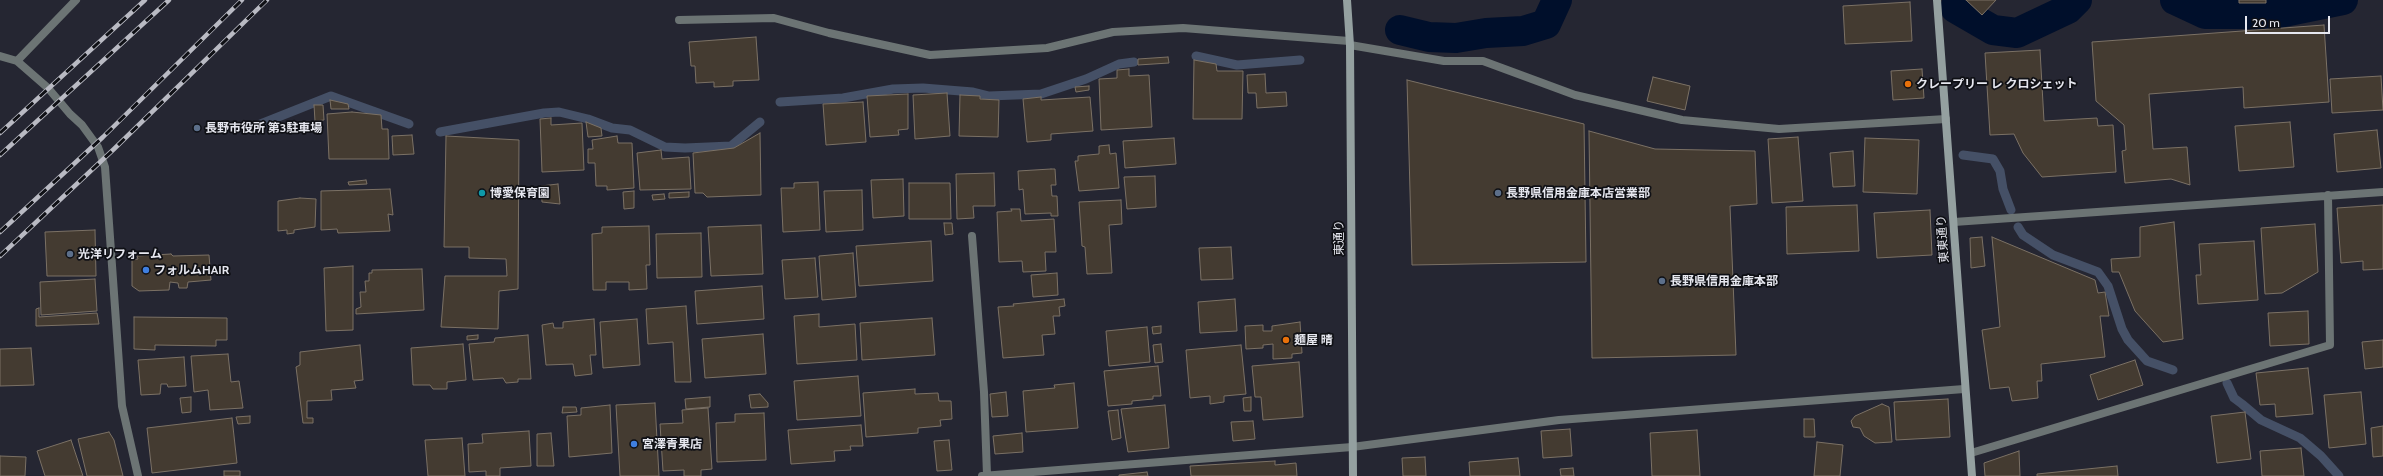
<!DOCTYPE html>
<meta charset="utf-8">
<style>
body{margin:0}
#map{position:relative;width:2383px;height:476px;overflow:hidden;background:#252632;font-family:Cabin,sans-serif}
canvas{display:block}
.scale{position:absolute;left:2245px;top:16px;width:85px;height:18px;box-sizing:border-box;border:2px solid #e6e7ef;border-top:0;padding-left:5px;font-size:12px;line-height:14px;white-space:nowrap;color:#e6e7ef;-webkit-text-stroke:3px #0f1015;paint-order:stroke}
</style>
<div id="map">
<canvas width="2383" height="476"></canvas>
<div class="scale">20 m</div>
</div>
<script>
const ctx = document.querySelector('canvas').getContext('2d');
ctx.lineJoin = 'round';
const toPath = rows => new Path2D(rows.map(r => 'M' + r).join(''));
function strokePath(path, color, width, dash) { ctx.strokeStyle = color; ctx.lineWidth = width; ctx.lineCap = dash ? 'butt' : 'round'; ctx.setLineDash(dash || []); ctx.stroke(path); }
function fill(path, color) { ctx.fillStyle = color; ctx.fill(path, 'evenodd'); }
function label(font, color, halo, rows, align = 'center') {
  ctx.font = font + ' Cabin,"Noto Sans JP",sans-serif'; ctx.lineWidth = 3.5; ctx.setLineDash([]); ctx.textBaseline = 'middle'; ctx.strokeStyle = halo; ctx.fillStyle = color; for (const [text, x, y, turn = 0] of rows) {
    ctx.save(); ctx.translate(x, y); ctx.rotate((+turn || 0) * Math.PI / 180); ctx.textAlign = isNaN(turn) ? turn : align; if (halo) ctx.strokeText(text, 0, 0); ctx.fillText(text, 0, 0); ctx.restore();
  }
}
strokePath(toPath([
 [1196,56,1237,65,1300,60],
 [780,102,843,98,893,89,923,88,973,92,989,96,1041,94,1086,79,1119,64,1134,62],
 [234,127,258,125,331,96,409,124],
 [440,132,544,113,559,112,588,119,612,128,630,130,665,147,685,148,731,146,760,122],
 [1963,155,1993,159,2000,171,2003,189,2011,210],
 [2018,227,2023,235,2053,255,2098,272,2108,286,2122,329,2128,340,2147,361,2173,370],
 [2227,383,2234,398,2242,404,2261,420,2300,438,2321,456,2339,476]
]), '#455066', 9);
strokePath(toPath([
 [2175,0,2205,14,2274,14,2343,0],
 [1955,8,1993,30,2017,33,2068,9,2077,0],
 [1400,30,1429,37,1456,38,1486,33,1523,31,1546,24,1557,0]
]), '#000f2b', 30);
const building = toPath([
 [1966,0,1996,0,1982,15,1966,0],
 [2239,0,2266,0,2266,3,2239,3,2239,0],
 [1910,2,1912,41,1845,44,1843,6,1910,2],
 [2324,25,2329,102,2244,108,2243,87,2149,94,2153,149,2187,147,2190,185,2171,179,2125,183,2122,151,2126,150,2124,125,2096,101,2092,42,2324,25],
 [756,37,759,80,733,81,733,86,714,87,714,82,696,83,695,66,691,66,689,42,756,37],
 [2040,50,2044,121,2097,118,2098,126,2113,125,2116,172,2042,177,2023,153,2014,134,1990,135,1985,53,2040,50],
 [1168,57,1169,63,1138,65,1138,59,1168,57],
 [1194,60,1216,64,1217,71,1243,71,1242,119,1193,119,1194,60],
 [1129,69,1129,76,1149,75,1152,127,1101,130,1099,79,1117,78,1117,70,1129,69],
 [1922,69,1924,98,1893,100,1891,71,1922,69],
 [1265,74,1266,93,1286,92,1287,106,1257,108,1256,93,1248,93,1247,75,1265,74],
 [2381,76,2383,110,2332,113,2330,79,2381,76],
 [1653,77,1690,86,1685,110,1647,101,1653,77],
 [1407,80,1584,124,1586,262,1412,265,1407,80],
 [1089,86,1089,90,1076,92,1075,87,1089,86],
 [947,93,950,136,915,139,913,95,947,93],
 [908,94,908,129,898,130,899,135,870,137,867,96,908,94],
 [960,95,980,96,980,99,999,100,998,137,959,136,960,95],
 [1041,97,1041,100,1090,97,1093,131,1051,134,1051,140,1027,142,1023,99,1041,97],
 [330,100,348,104,349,109,331,109,330,100],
 [863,102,866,142,826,145,823,104,863,102],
 [314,105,323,105,324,120,315,121,314,105],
 [352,112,381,115,382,129,388,129,389,159,329,159,327,114,352,112],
 [551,118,551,125,582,123,584,170,542,172,540,119,551,118],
 [586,122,601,128,602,136,588,137,586,122],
 [2290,122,2294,167,2239,171,2235,126,2290,122],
 [2377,130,2381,168,2337,172,2334,134,2377,130],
 [1589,131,1655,149,1755,151,1757,204,1730,206,1736,355,1592,358,1589,131],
 [760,133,761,195,707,197,703,193,695,193,693,153,734,148,760,133],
 [412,135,414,154,393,155,392,136,412,135],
 [446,136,519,140,518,289,499,291,498,329,441,327,445,276,507,276,506,259,469,258,469,247,444,247,446,136],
 [617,136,618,143,632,143,634,188,607,190,607,186,596,186,595,163,588,163,588,149,593,149,592,140,617,136],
 [1798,137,1803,201,1772,203,1768,139,1798,137],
 [1174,138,1176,164,1125,168,1123,141,1174,138],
 [1865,138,1919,140,1917,194,1863,192,1865,138],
 [1109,145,1110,154,1116,153,1119,188,1079,191,1075,161,1078,161,1078,156,1099,154,1099,146,1109,145],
 [661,150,662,159,689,157,691,189,640,190,637,153,661,150],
 [1853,151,1855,186,1833,187,1830,153,1853,151],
 [1051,169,1055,169,1056,185,1051,185,1052,196,1057,196,1058,216,1051,216,1051,213,1025,214,1023,189,1019,190,1018,171,1051,169],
 [994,173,995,206,973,206,974,218,957,219,956,174,994,173],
 [1155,176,1156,207,1127,209,1124,177,1155,176],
 [903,179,904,216,873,218,871,180,903,179],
 [366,180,367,184,349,185,348,182,366,180],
 [818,182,820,230,783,232,781,188,794,188,794,183,818,182],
 [909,183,950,183,951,219,909,219,909,183],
 [558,184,560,204,542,202,541,186,558,184],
 [390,189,393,215,388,214,390,231,338,233,337,229,321,230,321,191,390,189],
 [862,190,863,230,826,232,824,191,862,190],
 [634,191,634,208,624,209,623,192,634,191],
 [689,192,689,197,669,198,669,193,689,192],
 [664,194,665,199,653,200,652,195,664,194],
 [300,198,316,199,315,227,294,230,294,233,287,234,287,230,278,231,278,201,300,198],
 [1121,200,1122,224,1109,225,1112,273,1087,274,1085,247,1082,246,1079,202,1121,200],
 [1857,205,1859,251,1787,254,1786,207,1857,205],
 [2383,205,2383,269,2363,270,2363,261,2341,263,2337,208,2383,205],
 [1011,209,1020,209,1021,221,1054,219,1056,252,1045,252,1046,271,1023,272,1022,261,999,262,997,212,1012,211,1011,209],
 [1930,210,1932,255,1877,258,1874,213,1930,210],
 [2174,222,2183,339,2163,342,2135,311,2119,272,2112,272,2111,259,2140,257,2140,227,2174,222],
 [944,223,952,223,953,234,945,235,944,223],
 [2315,224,2318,272,2282,293,2265,294,2261,228,2315,224],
 [761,225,763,274,711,276,708,227,761,225],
 [649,226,650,265,646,265,647,289,629,290,629,282,606,282,606,290,593,290,592,234,602,233,602,227,649,226],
 [95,230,96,276,47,276,45,232,95,230],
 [701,233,702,277,657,278,656,234,701,233],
 [1982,237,1985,266,1971,268,1970,238,1982,237],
 [1992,237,2095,280,2098,293,2105,292,2109,316,2100,316,2105,357,2041,364,2042,381,2037,381,2038,398,2012,401,2009,387,1990,389,1982,330,2000,327,1992,237],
 [931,241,933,281,859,286,856,246,931,241],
 [2254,241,2258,300,2198,304,2196,275,2201,275,2199,244,2254,241],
 [1231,247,1233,279,1201,280,1199,248,1231,247],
 [853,253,856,297,822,300,819,256,853,253],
 [171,254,173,256,209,255,211,280,188,282,187,288,179,288,178,283,170,282,169,290,139,291,132,286,132,260,138,259,137,256,171,254],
 [815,258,818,297,785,299,782,260,815,258],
 [353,266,353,330,326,331,324,268,353,266],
 [422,269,424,310,356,314,356,309,361,307,360,292,366,292,365,281,369,281,369,273,372,273,372,270,422,269],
 [1057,273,1058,295,1033,297,1031,275,1057,273],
 [95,279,97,311,41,315,40,282,95,279],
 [762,286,764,319,697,324,695,291,762,286],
 [1064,299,1065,306,1059,307,1060,316,1053,316,1055,334,1042,335,1044,355,1003,358,998,307,1014,306,1013,304,1064,299],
 [1235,299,1237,331,1200,333,1198,302,1235,299],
 [686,306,691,382,675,382,673,342,648,344,646,309,686,306],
 [39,308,39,317,97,313,99,324,36,326,36,309,39,308],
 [2308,311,2309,344,2270,346,2268,313,2308,311],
 [819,314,819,327,855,324,857,360,797,364,794,316,819,314],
 [134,317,227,318,227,340,216,340,216,346,155,345,155,350,134,349,134,317],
 [932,318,935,355,862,360,860,323,932,318],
 [594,319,596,355,590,355,592,374,575,376,573,364,546,365,542,325,553,323,554,328,563,328,563,322,594,319],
 [637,319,640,365,603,368,600,322,637,319],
 [1300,322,1302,353,1292,354,1292,358,1273,359,1273,344,1263,345,1263,348,1246,349,1245,326,1263,325,1263,331,1272,331,1272,326,1300,322],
 [1161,326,1161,333,1153,334,1152,327,1161,326],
 [1147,327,1150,362,1109,366,1106,331,1147,327],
 [763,334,766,374,705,378,702,339,763,334],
 [478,335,478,339,467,340,467,336,478,335],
 [528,335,531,379,518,379,518,382,506,383,503,378,473,380,469,344,494,342,495,338,528,335],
 [2383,340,2383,367,2365,369,2362,342,2383,340],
 [463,344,466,380,447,382,447,389,433,389,430,385,413,385,411,348,463,344],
 [1161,344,1163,362,1155,363,1153,345,1161,344],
 [360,345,363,380,354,381,356,388,331,390,332,400,307,401,307,418,313,418,313,423,303,423,296,367,300,365,300,352,360,345],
 [1241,345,1246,394,1224,396,1224,402,1210,404,1210,396,1190,398,1186,350,1241,345],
 [31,348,34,385,0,386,0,349,31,348],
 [228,354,231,382,239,381,243,408,210,410,208,390,194,392,191,356,228,354],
 [184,357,186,386,168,387,167,384,161,384,160,394,141,395,138,360,184,357],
 [2135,360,2143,385,2098,400,2090,375,2135,360],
 [1299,362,1303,417,1263,420,1261,397,1255,397,1252,366,1299,362],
 [1158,366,1161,396,1153,396,1153,399,1132,401,1132,404,1108,406,1104,371,1158,366],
 [2308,368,2313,414,2276,417,2275,404,2260,405,2256,373,2308,368],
 [858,376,861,416,797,420,794,381,858,376],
 [1074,383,1078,428,1026,432,1023,391,1055,388,1054,385,1074,383],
 [915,389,915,394,938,393,939,401,951,401,952,419,940,420,941,426,918,428,918,433,866,437,863,393,915,389],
 [1006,392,1008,416,992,417,990,394,1006,392],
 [2361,392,2366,444,2329,448,2324,395,2361,392],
 [760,394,768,403,768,407,751,408,749,395,760,394],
 [191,397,191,412,182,413,180,398,191,397],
 [710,397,710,407,686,409,685,399,710,397],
 [1251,397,1251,411,1244,411,1243,398,1251,397],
 [1948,399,1950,437,1896,440,1894,402,1948,399],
 [655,403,659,476,620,476,616,405,655,403],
 [1882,404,1889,407,1892,442,1875,443,1864,436,1860,428,1853,427,1851,421,1855,416,1882,404],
 [610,405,612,453,569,457,567,416,581,415,581,408,610,405],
 [1165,405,1169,448,1128,452,1121,409,1165,405],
 [563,407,576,407,577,412,562,413,563,407],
 [708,408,712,469,701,470,701,476,684,476,684,470,663,471,660,424,683,423,682,410,708,408],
 [1118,410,1121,438,1112,440,1108,411,1118,410],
 [2245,412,2251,459,2217,463,2211,416,2245,412],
 [764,413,766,460,717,462,716,423,735,422,735,414,764,413],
 [250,416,250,423,238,424,236,417,250,416],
 [232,418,237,463,152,473,147,428,232,418],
 [1804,419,1814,419,1815,437,1804,437,1804,419],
 [1253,421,1255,439,1233,441,1231,422,1253,421],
 [861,425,863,446,850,446,851,450,834,451,835,461,791,464,788,430,861,425],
 [2383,426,2383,456,2373,457,2371,428,2383,426],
 [1570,429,1572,456,1543,458,1541,431,1570,429],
 [1697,430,1700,476,1652,476,1650,433,1697,430],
 [529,431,531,466,500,468,500,476,486,476,486,471,469,472,468,444,483,443,482,434,529,431],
 [109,432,114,440,123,476,87,476,78,439,109,432],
 [551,433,554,466,537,466,537,434,551,433],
 [1022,433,1023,452,995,454,993,436,1022,433],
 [462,438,465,476,428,476,425,440,462,438],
 [71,440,83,476,45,476,37,451,71,440],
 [949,440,952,470,937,471,934,441,949,440],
 [1817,442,1843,445,1840,476,1814,476,1817,442],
 [2301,448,2304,476,2262,476,2260,451,2301,448],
 [2019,451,2020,476,1985,476,1984,463,2019,451],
 [0,456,26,457,25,476,0,476,0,456],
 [1425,457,1426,476,1403,476,1402,458,1425,457],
 [1518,458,1520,476,1470,476,1469,462,1518,458],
 [1275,461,1275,465,1296,463,1297,476,1191,476,1190,466,1275,461],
 [2117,466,2118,476,2037,476,2037,474,2117,466],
 [1573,468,1574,476,1561,476,1560,469,1573,468],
 [224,471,240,471,240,476,224,476,224,471],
 [1147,472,1148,476,1119,476,1119,475,1147,472]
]);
fill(building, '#443b31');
strokePath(building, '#7b7165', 1);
strokePath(toPath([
 [679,20,774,18,829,33,930,55,1047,48,1113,32,1183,28,1349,41],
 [1350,45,1444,61,1483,61,1575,95,1682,120,1779,129,1946,119],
 [0,56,17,61,48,88,70,114,82,125,98,147,105,167,122,406,138,476],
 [17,61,76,0],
 [1954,222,2383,192],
 [972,236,984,392,987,475],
 [1971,453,2330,345,2328,195],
 [982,476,1352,447,1559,420,1964,389]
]), '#6c7474', 8);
strokePath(toPath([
 [1347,0,1350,45,1353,476],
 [1937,0,1972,476]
]), '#94a0a0', 8);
const rail = toPath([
 [0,133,145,0],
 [0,155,169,0],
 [0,232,103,137,242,0],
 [0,256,114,149,267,0]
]);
strokePath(rail, '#b9bac3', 4.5);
strokePath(rail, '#0f1015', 3, [9]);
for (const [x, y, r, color] of [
 [1908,84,4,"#e8710a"],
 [197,128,4,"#5c6f8a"],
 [482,193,4,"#0f9aa8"],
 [1498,193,4,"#5c6f8a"],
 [70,254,4,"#5c6f8a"],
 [146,270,4,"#3f7fe0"],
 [1662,281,4,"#5c6f8a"],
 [1286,340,4,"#e8710a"],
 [634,444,4,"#3f7fe0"]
]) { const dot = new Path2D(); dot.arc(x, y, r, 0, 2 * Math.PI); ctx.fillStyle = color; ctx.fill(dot); strokePath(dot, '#0f1015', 1.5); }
label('bold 12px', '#e6e7ef', '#0f1015', [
 ["クレープリー レ クロシェット",1916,84],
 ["長野市役所 第3駐車場",205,128],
 ["博愛保育園",490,193],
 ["長野県信用金庫本店営業部",1506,193],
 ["光洋リフォーム",78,254],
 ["フォルムHAIR",154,270],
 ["長野県信用金庫本部",1670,281],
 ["麺屋 晴",1294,340],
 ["宮澤青果店",642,444]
], 'left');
label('12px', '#e6e7ef', '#0f1015', [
 ["東通り",1339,238,-90],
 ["東東通り",1943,239,-94]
]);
</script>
